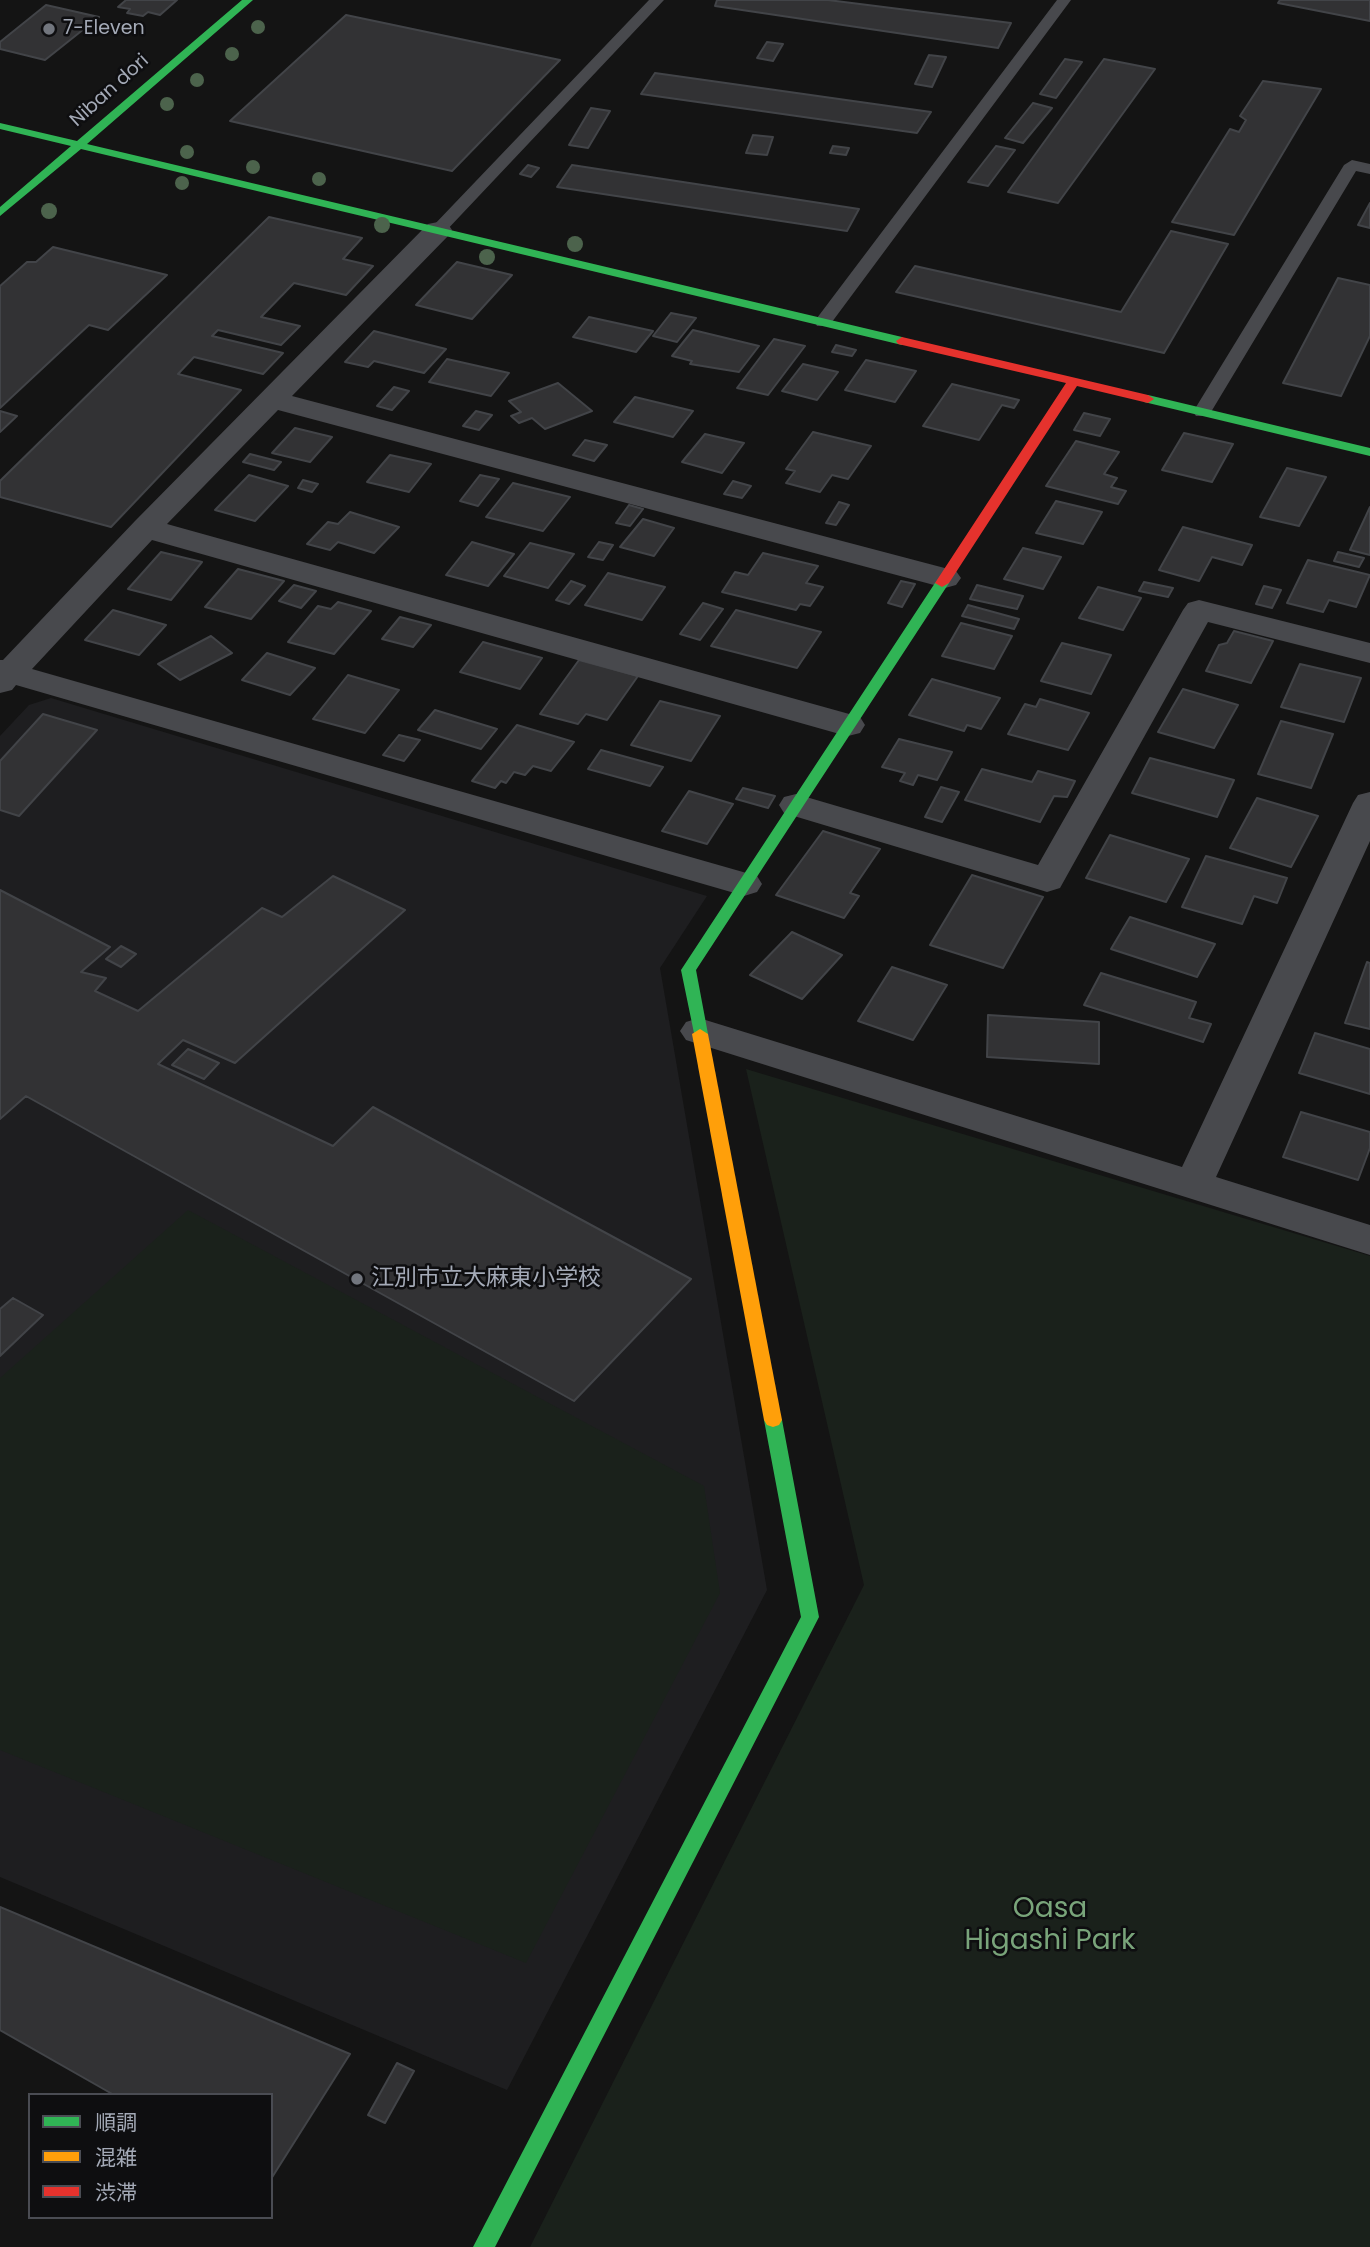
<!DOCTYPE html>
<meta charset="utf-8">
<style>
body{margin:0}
#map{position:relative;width:1370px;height:2247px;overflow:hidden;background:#141414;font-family:Poppins,"Noto Sans JP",sans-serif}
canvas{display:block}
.legend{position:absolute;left:28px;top:2093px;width:245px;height:126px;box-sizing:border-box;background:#0e0e10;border:2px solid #4a4c53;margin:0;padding:9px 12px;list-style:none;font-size:21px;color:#a4aab7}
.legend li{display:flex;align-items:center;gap:14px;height:35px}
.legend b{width:35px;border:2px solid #4a4c53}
</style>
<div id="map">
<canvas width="1370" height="2247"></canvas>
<ul class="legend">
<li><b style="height:9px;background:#30b455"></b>順調</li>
<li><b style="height:9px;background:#ff9f0a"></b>混雑</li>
<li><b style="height:9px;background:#e5322d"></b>渋滞</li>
</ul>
</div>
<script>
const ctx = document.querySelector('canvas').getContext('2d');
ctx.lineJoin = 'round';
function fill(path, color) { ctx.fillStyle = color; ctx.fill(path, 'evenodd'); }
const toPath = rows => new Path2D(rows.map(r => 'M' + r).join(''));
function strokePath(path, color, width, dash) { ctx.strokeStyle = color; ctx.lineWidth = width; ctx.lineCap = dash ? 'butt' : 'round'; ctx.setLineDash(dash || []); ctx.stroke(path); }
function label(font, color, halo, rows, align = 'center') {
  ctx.font = font + ' Poppins,"Noto Sans JP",sans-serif'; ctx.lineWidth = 5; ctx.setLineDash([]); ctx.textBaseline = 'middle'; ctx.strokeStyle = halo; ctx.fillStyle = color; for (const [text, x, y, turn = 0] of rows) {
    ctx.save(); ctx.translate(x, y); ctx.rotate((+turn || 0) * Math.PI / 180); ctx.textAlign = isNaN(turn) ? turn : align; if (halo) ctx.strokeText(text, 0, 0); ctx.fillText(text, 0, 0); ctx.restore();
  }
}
fill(toPath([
 [51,698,707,896,660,968,767,1590,507,2090,0,1877,0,736,29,705]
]), '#1e1e20');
fill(toPath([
 [746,1069,1370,1256,1370,2247,530,2247,864,1585],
 [188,1210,704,1486,720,1593,526,1963,0,1750,0,1378]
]), '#1a211b');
const building = toPath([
 [126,0,177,0,160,15,148,12,143,16,127,13,130,9,118,7,126,0],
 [717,0,828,0,1011,23,998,48,715,6,717,0],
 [1280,0,1370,0,1370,21,1278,3,1280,0],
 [46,5,99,17,45,60,0,49,0,42,46,5],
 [346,15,560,60,452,171,230,121,346,15],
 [767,42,783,44,773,61,757,58,767,42],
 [929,55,946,57,932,87,915,84,929,55],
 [1065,59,1082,62,1056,98,1040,94,1065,59],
 [1104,59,1155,69,1058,203,1008,192,1104,59],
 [655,73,931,112,917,133,641,94,655,73],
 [1263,81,1321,89,1234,235,1172,222,1230,129,1239,132,1246,120,1240,116,1263,81],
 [1033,103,1052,108,1023,143,1005,138,1033,103],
 [591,108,610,111,588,148,569,145,591,108],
 [753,135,773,137,767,155,746,153,753,135],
 [833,146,849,148,846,155,830,153,833,146],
 [996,146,1015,150,988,186,968,182,996,146],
 [528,165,539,168,531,177,520,174,528,165],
 [572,165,859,209,847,231,557,187,572,165],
 [1370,203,1370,228,1358,225,1370,203],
 [269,217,362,238,343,259,373,266,346,295,294,283,261,317,300,326,281,345,218,330,212,336,283,353,263,374,194,357,178,374,241,390,111,527,0,497,0,481,269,217],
 [1171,231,1228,244,1164,353,896,292,915,266,1121,312,1171,231],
 [53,247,167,275,108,330,89,325,0,408,0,286,27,262,36,262,53,247],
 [457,262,512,275,472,319,416,305,457,262],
 [1338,278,1370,285,1370,336,1341,396,1283,383,1338,278],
 [671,313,696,318,677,342,653,336,671,313],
 [589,317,653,331,636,352,573,337,589,317],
 [693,330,759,346,739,372,690,364,692,361,672,356,693,330],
 [374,331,446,349,424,373,374,361,368,367,345,362,374,331],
 [774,339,805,346,768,395,737,388,774,339],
 [836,345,856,350,852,356,832,352,836,345],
 [447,359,509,373,491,396,429,382,447,359],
 [866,360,916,371,895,402,845,390,866,360],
 [803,364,838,372,817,400,782,391,803,364],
 [558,383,592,411,545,429,532,418,519,423,511,416,521,412,509,401,558,383],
 [952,384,1019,400,1014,408,1002,405,979,440,923,426,952,384],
 [394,387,409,391,392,410,377,406,394,387],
 [635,397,693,411,673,437,614,422,635,397],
 [0,411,17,416,0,432,0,411],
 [476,411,492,415,479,430,463,426,476,411],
 [1084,413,1110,419,1100,436,1074,430,1084,413],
 [295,428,332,437,310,462,272,453,295,428],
 [813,432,871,446,848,479,832,475,820,492,786,483,795,471,786,469,813,432],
 [1184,433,1233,444,1212,482,1162,470,1184,433],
 [705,434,744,443,722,473,682,462,705,434],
 [585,440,607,445,594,461,573,455,585,440],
 [1076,441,1119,452,1104,474,1117,478,1111,487,1126,491,1118,504,1046,486,1076,441],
 [250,454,281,462,274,470,243,462,250,454],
 [390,455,431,464,409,492,367,482,390,455],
 [1287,468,1326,477,1299,526,1260,517,1287,468],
 [249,475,288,486,255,521,215,510,249,475],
 [480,475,499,479,478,506,460,501,480,475],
 [303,480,318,484,312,492,298,488,303,480],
 [733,481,751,486,742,498,724,494,733,481],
 [513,483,570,497,543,531,486,517,513,483],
 [1056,501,1102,512,1083,544,1036,533,1056,501],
 [839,502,849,505,836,525,826,523,839,502],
 [629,505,643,509,630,526,616,523,629,505],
 [1370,507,1370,555,1350,550,1370,507],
 [350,512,399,527,374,553,338,542,330,550,307,544,328,522,338,524,350,512],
 [643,519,674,528,654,556,620,547,643,519],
 [1183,527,1252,545,1242,565,1212,557,1199,581,1159,570,1183,527],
 [472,542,514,554,488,586,446,575,472,542],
 [599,542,613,545,603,560,588,557,599,542],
 [530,543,574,554,548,588,504,576,530,543],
 [1023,548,1061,557,1043,589,1004,579,1023,548],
 [161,552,202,562,171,600,128,589,161,552],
 [1338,552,1364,558,1359,567,1334,561,1338,552],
 [763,553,818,566,806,583,823,587,810,606,800,604,796,610,722,592,735,572,748,575,763,553],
 [1308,560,1370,575,1356,607,1329,600,1323,612,1287,603,1308,560],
 [238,569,284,581,251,619,205,607,238,569],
 [608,573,665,587,642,620,585,605,608,573],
 [571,581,585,586,569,604,556,600,571,581],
 [901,581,915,584,902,607,888,603,901,581],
 [1144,582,1173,588,1168,597,1139,591,1144,582],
 [294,585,316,591,301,608,279,601,294,585],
 [977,585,1023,596,1017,609,970,599,977,585],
 [1264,586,1281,590,1272,608,1256,604,1264,586],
 [1098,587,1141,598,1123,630,1079,618,1098,587],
 [338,602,371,611,334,654,288,642,318,606,331,609,338,602],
 [703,603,723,609,700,640,680,634,703,603],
 [968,605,1019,619,1014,629,962,616,968,605],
 [113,610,166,625,139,655,85,640,113,610],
 [736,610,821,632,797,668,711,646,736,610],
 [400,617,431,625,413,647,382,639,400,617],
 [961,623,1012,636,994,669,942,656,961,623],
 [1234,631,1273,641,1251,683,1206,671,1219,645,1227,643,1234,631],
 [211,636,232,653,180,680,158,664,211,636],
 [483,642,542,658,520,689,460,672,483,642],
 [1062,643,1111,655,1091,694,1041,681,1062,643],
 [267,653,315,668,290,695,242,680,267,653],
 [579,660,638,676,607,720,586,714,578,724,540,714,579,660],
 [1300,664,1361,678,1344,722,1281,707,1300,664],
 [348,675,399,690,365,733,313,719,348,675],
 [932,679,1000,698,981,729,967,725,964,731,909,715,932,679],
 [1183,689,1238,705,1214,748,1158,732,1183,689],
 [1040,699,1089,713,1068,750,1008,734,1025,704,1036,707,1040,699],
 [660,701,720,716,691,761,631,745,660,701],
 [435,710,497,729,481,749,418,730,435,710],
 [43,714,97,730,19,816,0,810,0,761,43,714],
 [1281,721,1333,734,1311,788,1258,774,1281,721],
 [517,725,574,742,551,771,533,766,525,775,514,772,506,783,501,781,495,788,472,781,517,725],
 [399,735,420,740,404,761,383,755,399,735],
 [899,739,952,752,937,780,918,775,913,785,900,781,905,773,882,767,899,739],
 [601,750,663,767,650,786,588,769,601,750],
 [1150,758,1234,780,1217,817,1132,793,1150,758],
 [982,769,1032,782,1038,771,1075,781,1067,797,1054,796,1040,822,965,800,982,769],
 [941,787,959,792,942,822,925,817,941,787],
 [743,788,775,796,768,808,736,799,743,788],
 [689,791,733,804,707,844,662,831,689,791],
 [1257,798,1318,816,1291,867,1230,848,1257,798],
 [823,831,880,849,850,893,859,896,844,918,776,895,823,831],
 [1110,835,1189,859,1166,902,1086,878,1110,835],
 [1206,856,1287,878,1277,903,1254,896,1242,924,1182,907,1206,856],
 [972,875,1043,897,1003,968,930,945,972,875],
 [333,876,405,910,235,1063,183,1040,158,1064,333,1146,373,1107,691,1279,574,1401,26,1096,0,1119,0,890,110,947,81,972,106,978,95,991,138,1011,262,908,282,917,333,876],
 [1130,917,1215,944,1197,977,1111,949,1130,917],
 [792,932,842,955,802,999,750,975,792,932],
 [121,946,136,954,121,967,106,959,121,946],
 [1367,962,1370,963,1370,1029,1345,1023,1367,962],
 [892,967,947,985,913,1040,858,1021,892,967],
 [1101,973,1196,1002,1189,1018,1211,1024,1203,1042,1084,1005,1101,973],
 [988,1015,1099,1022,1099,1064,987,1057,988,1015],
 [1315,1033,1370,1049,1370,1094,1299,1073,1315,1033],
 [188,1049,219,1063,204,1079,172,1065,188,1049],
 [1301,1112,1370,1132,1370,1148,1358,1180,1283,1157,1301,1112],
 [13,1298,43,1315,0,1356,0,1309,13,1298],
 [0,1907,350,2054,271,2179,271,2095,114,2095,0,2030,0,1907],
 [397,2063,414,2071,385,2123,368,2115,397,2063]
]);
fill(building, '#323234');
strokePath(building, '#424448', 2);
fill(toPath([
 [649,0,664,0,444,233,432,233,430,230,432,227,649,0],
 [1057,0,1071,0,829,326,817,326,815,322,817,318,1057,0],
 [1352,160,1370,164,1370,174,1356,171,1211,412,1208,416,1196,416,1193,412,1344,165,1352,160]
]), '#48494d');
fill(toPath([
 [438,222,448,224,452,230,448,236,292,396,956,571,961,578,956,585,945,588,934,585,278,410,167,524,860,717,865,725,860,733,848,736,836,733,152,540,32,669,757,876,762,884,757,892,744,896,731,892,16,685,12,690,0,693,0,660,3,660,135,521,428,224,438,222],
 [1199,600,1370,643,1370,663,1208,622,1060,888,1047,892,1034,888,784,813,779,805,784,797,796,794,1038,865,1183,610,1188,603,1199,600],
 [1370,792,1370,841,1216,1177,1370,1225,1370,1255,686,1040,680,1031,686,1022,699,1018,1182,1167,1353,803,1358,795,1370,792]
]), '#48494d');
fill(toPath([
 [242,0,253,0,87,144,902,337,908,341,902,345,81,149,0,216,0,207,71,146,0,129,0,123,77,141,242,0],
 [1148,395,1370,448,1370,456,1144,402,1144,396,1148,395],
 [942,579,949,583,696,970,708,1034,705,1038,695,1038,681,970,935,583,942,579],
 [773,1413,779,1415,782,1420,819,1617,495,2247,473,2247,801,1617,764,1420,767,1415,773,1413]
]), '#30b455');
fill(toPath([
 [700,1029,708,1034,782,1420,779,1425,773,1427,767,1425,764,1420,692,1034,700,1029]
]), '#ff9f0a');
fill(toPath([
 [902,337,1148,395,1154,399,1148,403,1077,386,949,583,942,587,935,583,1066,383,898,344,896,341,902,337]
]), '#e5322d');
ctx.fillStyle = '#4c634c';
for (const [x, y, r] of [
 [258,27,7],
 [232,54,7],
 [197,80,7],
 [167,104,7],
 [187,152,7],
 [253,167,7],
 [319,179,7],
 [182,183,7],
 [49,211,8],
 [382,225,8],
 [575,244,8],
 [487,257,8]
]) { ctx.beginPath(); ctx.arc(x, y, r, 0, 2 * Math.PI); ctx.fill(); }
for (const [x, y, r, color] of [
 [49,29,7,"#72767e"],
 [357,1279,7,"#72767e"]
]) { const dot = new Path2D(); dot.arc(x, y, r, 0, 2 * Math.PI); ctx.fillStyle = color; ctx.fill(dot); strokePath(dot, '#0e0e10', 2.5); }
label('19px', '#a4aab7', '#0e0e10', [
 ["7-Eleven",63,29]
], 'left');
label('19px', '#a4aab7', '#0e0e10', [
 ["Niban dori",110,91,-42]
]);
label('23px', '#a4aab7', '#0e0e10', [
 ["江別市立大麻東小学校",371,1279]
], 'left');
label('28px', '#79a47a', '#0e0e10', [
 ["Oasa",1050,1910],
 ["Higashi Park",1050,1942]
]);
</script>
